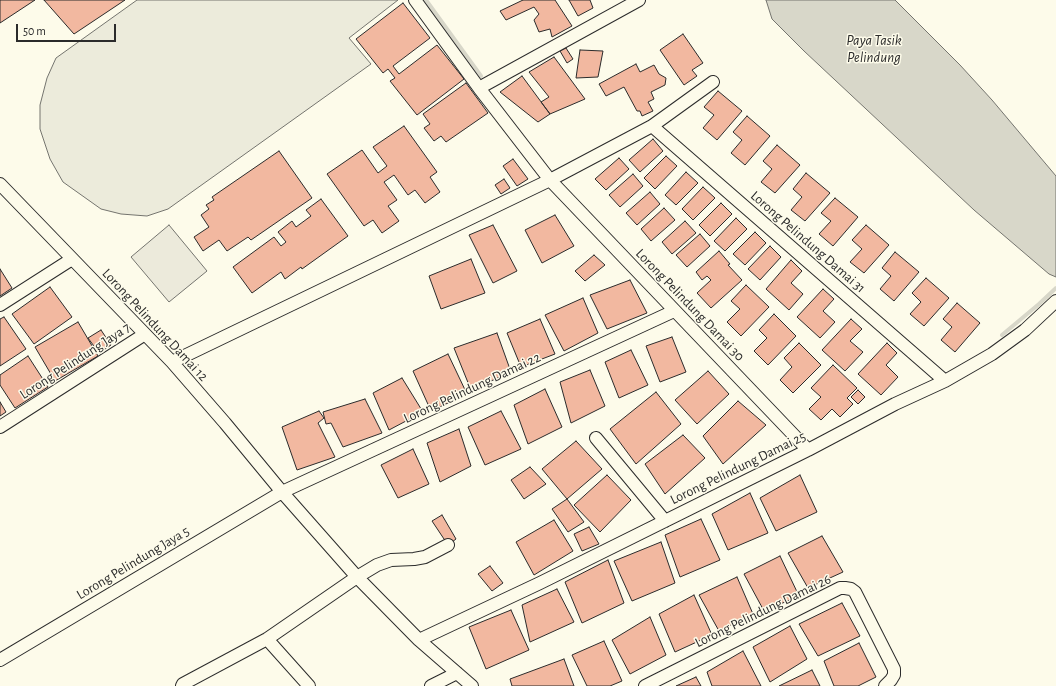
<!DOCTYPE html>
<style>
body{margin:0}
#map{position:relative;width:1056px;height:686px;overflow:hidden;background:#fdfbea;font-family:"Alegreya Sans",sans-serif}
canvas{display:block}
.scale{position:absolute;left:16px;top:24px;width:100px;height:18px;box-sizing:border-box;border:2px solid #2b2b2b;border-top:0;padding-left:5px;font-size:12px;line-height:14px;white-space:nowrap;color:#2b2b2b;-webkit-text-stroke:3px #fdfbea;paint-order:stroke}
</style>
<div id="map">
<canvas width="1056" height="686"></canvas>
<div class="scale">50 m</div>
</div>
<script>
const ctx = document.querySelector('canvas').getContext('2d');
ctx.lineJoin = 'round';
function fill(path, color) { ctx.fillStyle = color; ctx.fill(path, 'evenodd'); }
const toPath = rows => new Path2D(rows.map(r => 'M' + r).join(''));
function strokePath(path, color, width, dash) { ctx.strokeStyle = color; ctx.lineWidth = width; ctx.lineCap = dash ? 'butt' : 'round'; ctx.setLineDash(dash || []); ctx.stroke(path); }
function label(font, color, halo, rows, align = 'center') {
  ctx.font = font + ' "Alegreya Sans",sans-serif'; ctx.lineWidth = 3; ctx.setLineDash([]); ctx.textBaseline = 'middle'; ctx.strokeStyle = halo; ctx.fillStyle = color; for (const [text, x, y, turn = 0] of rows) {
    ctx.save(); ctx.translate(x, y); ctx.rotate((+turn || 0) * Math.PI / 180); ctx.textAlign = isNaN(turn) ? turn : align; if (halo) ctx.strokeText(text, 0, 0); ctx.fillText(text, 0, 0); ctx.restore();
  }
}
const green = toPath([
 [137,0,398,0,349,38,371,64,168,209,147,216,121,214,101,209,63,182,50,159,40,129,40,105,47,78,56,58,137,0]
]);
fill(green, '#ecebdb');
strokePath(green, '#74746e', 1);
const parking = toPath([
 [169,225,207,271,169,302,131,257,169,225]
]);
fill(parking, '#eceadb');
strokePath(parking, '#74746e', 1);
const water = toPath([
 [766,0,895,0,960,65,992,100,1056,176,1056,277,1049,274,974,210,804,51,772,19,766,0]
]);
fill(water, '#d8d7c9');
strokePath(water, '#74746e', 1);
strokePath(toPath([
 [426,0,481,76],
 [1002,335,1039,304,1056,288]
]), '#d8d7c9', 4);
const building = toPath([
 [0,0,35,0,0,23,0,0],
 [44,0,125,0,74,34,44,0],
 [523,0,555,0,572,26,552,37,550,29,539,32,534,20,539,14,534,7,506,20,500,11,523,0],
 [569,0,590,0,593,8,578,16,569,0],
 [403,3,430,38,393,66,399,74,437,45,464,79,417,115,390,81,395,78,388,69,383,73,356,39,403,3],
 [683,34,703,63,692,70,697,76,684,85,660,50,683,34],
 [566,48,573,59,567,63,560,51,566,48],
 [580,50,603,51,598,77,576,78,580,50],
 [554,57,585,99,550,114,541,102,549,97,529,72,554,57],
 [636,64,640,72,654,65,659,74,666,78,665,85,651,92,654,99,648,102,653,111,642,116,640,111,637,111,624,87,606,96,599,84,636,64],
 [522,76,550,114,538,122,500,92,522,76],
 [466,83,488,113,446,142,441,136,434,141,424,128,430,124,423,114,466,83],
 [718,91,742,111,717,140,703,128,714,115,704,107,718,91],
 [747,116,770,136,745,165,731,153,742,140,733,132,747,116],
 [404,126,437,172,430,177,440,192,425,203,415,190,408,195,394,175,384,182,397,200,388,206,399,221,382,233,373,220,364,226,327,174,362,150,378,173,387,166,373,147,404,126],
 [653,139,663,151,640,172,629,160,653,139],
 [777,145,800,165,775,193,761,182,772,169,763,161,777,145],
 [279,151,312,198,251,240,248,237,227,251,219,240,203,251,194,237,209,227,201,215,209,209,206,205,214,200,212,197,279,151],
 [666,156,677,166,655,189,644,178,666,156],
 [619,158,629,169,606,190,595,179,619,158],
 [513,159,528,179,517,186,503,166,513,159],
 [686,172,698,183,676,205,665,195,686,172],
 [806,173,830,193,805,221,791,210,802,197,793,189,806,173],
 [633,174,643,186,620,207,609,195,633,174],
 [504,179,510,188,501,194,495,185,504,179],
 [703,187,715,198,693,220,682,209,703,187],
 [650,192,660,204,637,225,626,213,650,192],
 [835,198,858,217,833,246,819,234,831,221,821,213,835,198],
 [321,199,348,236,302,269,301,267,285,279,281,272,252,293,233,267,274,237,281,246,286,242,278,232,292,221,296,227,311,216,306,210,321,199],
 [721,203,732,214,710,236,699,225,721,203],
 [664,208,675,220,651,241,641,229,664,208],
 [555,215,574,246,542,263,525,230,555,215],
 [736,218,747,229,725,251,714,241,736,218],
 [685,221,696,233,672,254,662,242,685,221],
 [493,225,517,271,493,283,469,235,493,225],
 [866,225,889,245,864,273,850,262,862,249,852,240,866,225],
 [755,232,766,243,745,265,733,254,755,232],
 [700,234,710,246,687,267,676,255,700,234],
 [770,246,781,257,760,280,748,269,770,246],
 [719,251,730,264,728,265,742,280,711,308,697,293,711,280,707,276,702,280,696,272,719,251],
 [895,252,919,272,894,301,880,289,891,276,882,268,895,252],
 [594,255,605,265,585,281,575,271,594,255],
 [471,259,485,293,441,309,429,276,471,259],
 [791,260,802,271,791,283,803,294,789,310,766,289,791,260],
 [0,269,12,288,0,296,0,269],
 [926,278,949,298,924,326,910,314,921,302,912,293,926,278],
 [630,280,647,313,607,329,590,295,630,280],
 [746,285,769,307,741,336,727,322,740,309,731,301,746,285],
 [50,287,72,317,34,344,12,314,50,287],
 [823,289,834,299,823,311,835,322,820,338,797,317,823,289],
 [583,298,598,333,564,351,545,315,583,298],
 [957,303,980,323,955,352,941,340,952,327,943,319,957,303],
 [774,314,796,336,768,365,754,351,767,338,759,330,774,314],
 [4,317,26,349,0,366,0,319,4,317],
 [540,319,555,354,521,367,507,333,540,319],
 [851,319,862,329,850,341,863,352,845,371,822,350,851,319],
 [78,322,98,356,55,381,35,347,78,322],
 [101,330,111,345,99,353,88,338,101,330],
 [497,333,511,372,471,390,454,348,497,333],
 [672,337,686,372,660,382,646,346,672,337],
 [799,343,821,365,793,393,780,380,792,367,784,358,799,343],
 [887,343,897,353,886,365,898,377,881,395,858,374,887,343],
 [631,350,648,385,619,398,605,362,631,350],
 [448,354,467,394,431,411,413,371,448,354],
 [28,356,48,387,15,408,0,385,0,375,28,356],
 [833,365,857,388,847,398,853,404,840,417,832,409,821,420,809,409,821,397,811,388,833,365],
 [590,370,605,406,571,423,560,382,590,370],
 [708,371,729,394,697,424,675,400,708,371],
 [402,378,423,412,389,430,373,393,402,378],
 [545,389,562,427,528,444,514,405,545,389],
 [858,390,865,397,858,404,851,397,858,390],
 [656,392,681,424,636,464,610,429,656,392],
 [365,399,382,433,343,447,331,423,326,424,323,412,365,399],
 [738,401,766,425,723,464,703,436,738,401],
 [0,402,6,412,0,416,0,402],
 [319,411,324,418,318,423,335,457,297,470,282,427,319,411],
 [501,411,521,449,485,465,468,427,501,411],
 [459,429,471,466,440,482,427,443,459,429],
 [683,435,705,458,665,494,645,464,683,435],
 [576,441,602,469,567,499,542,469,576,441],
 [413,449,429,484,398,498,381,465,413,449],
 [530,467,546,484,524,499,511,480,530,467],
 [607,475,631,500,600,532,574,505,607,475],
 [800,475,817,512,776,531,760,498,800,475],
 [750,493,768,533,728,550,712,514,750,493],
 [567,499,584,522,568,532,552,509,567,499],
 [442,515,456,539,448,545,432,521,442,515],
 [701,519,720,560,680,577,665,535,701,519],
 [554,520,573,551,534,575,516,542,554,520],
 [589,527,599,544,582,551,574,534,589,527],
 [822,536,843,572,808,588,788,553,822,536],
 [661,542,675,583,632,601,614,561,661,542],
 [780,556,799,596,764,611,744,574,780,556],
 [608,560,624,603,582,623,565,582,608,560],
 [490,566,503,583,492,591,478,574,490,566],
 [737,577,753,614,719,631,699,595,737,577],
 [557,589,574,622,530,642,522,605,557,589],
 [694,595,712,635,675,652,659,614,694,595],
 [842,603,860,636,818,656,799,624,842,603],
 [511,610,529,650,486,669,469,627,511,610],
 [650,617,666,655,630,674,612,640,650,617],
 [790,626,807,659,770,682,753,647,790,626],
 [604,641,622,681,610,686,587,686,572,655,604,641],
 [859,643,876,677,858,686,834,686,824,661,859,643],
 [743,651,761,686,712,686,707,672,743,651],
 [564,659,574,686,512,686,510,679,564,659],
 [812,670,820,686,779,686,812,670],
 [696,677,701,686,676,686,696,677]
]);
fill(building, '#f2b8a0');
strokePath(building, '#2b2b2b', 1);
const street = toPath([
 [415,0,479,88,550,180,808,450],
 [479,88,639,0],
 [652,126,945,381],
 [0,184,172,362,225,423,282,492,357,577,419,640,472,686],
 [0,305,72,259],
 [172,362,550,180,652,126,713,82],
 [0,427,145,334],
 [596,438,665,521],
 [267,639,309,686],
 [419,640,540,583,808,450,895,404,945,381,992,354,1025,330,1056,301],
 [0,660,282,492,674,311],
 [182,686,183,684,267,639,357,577,377,565,391,560,414,559,425,557,448,545],
 [431,686,457,673],
 [645,686,840,588,845,588,851,589,855,592,894,669,894,675,891,680,885,686]
]);
strokePath(street, '#2b2b2b', 14);
strokePath(street, '#fdfbea', 12);
label('14px', '#2b2b2b', '#fdfbea', [
 ["Lorong Pelindung Damai 31",808,242,41],
 ["Lorong Pelindung Damai 30",690,305,46],
 ["Lorong Pelindung Damai 12",155,325,47],
 ["Lorong Pelindung Jaya 7",75,361,-33],
 ["Lorong Pelindung Damai 22",472,388,-25],
 ["Lorong Pelindung Damai 25",738,468,-26],
 ["Lorong Pelindung Jaya 5",133,563,-31],
 ["Lorong Pelindung Damai 26",763,611,-26]
]);
label('italic 15px', '#2b2b2b', '#fdfbea', [
 ["Paya Tasik",874,40],
 ["Pelindung",874,57]
]);
</script>
